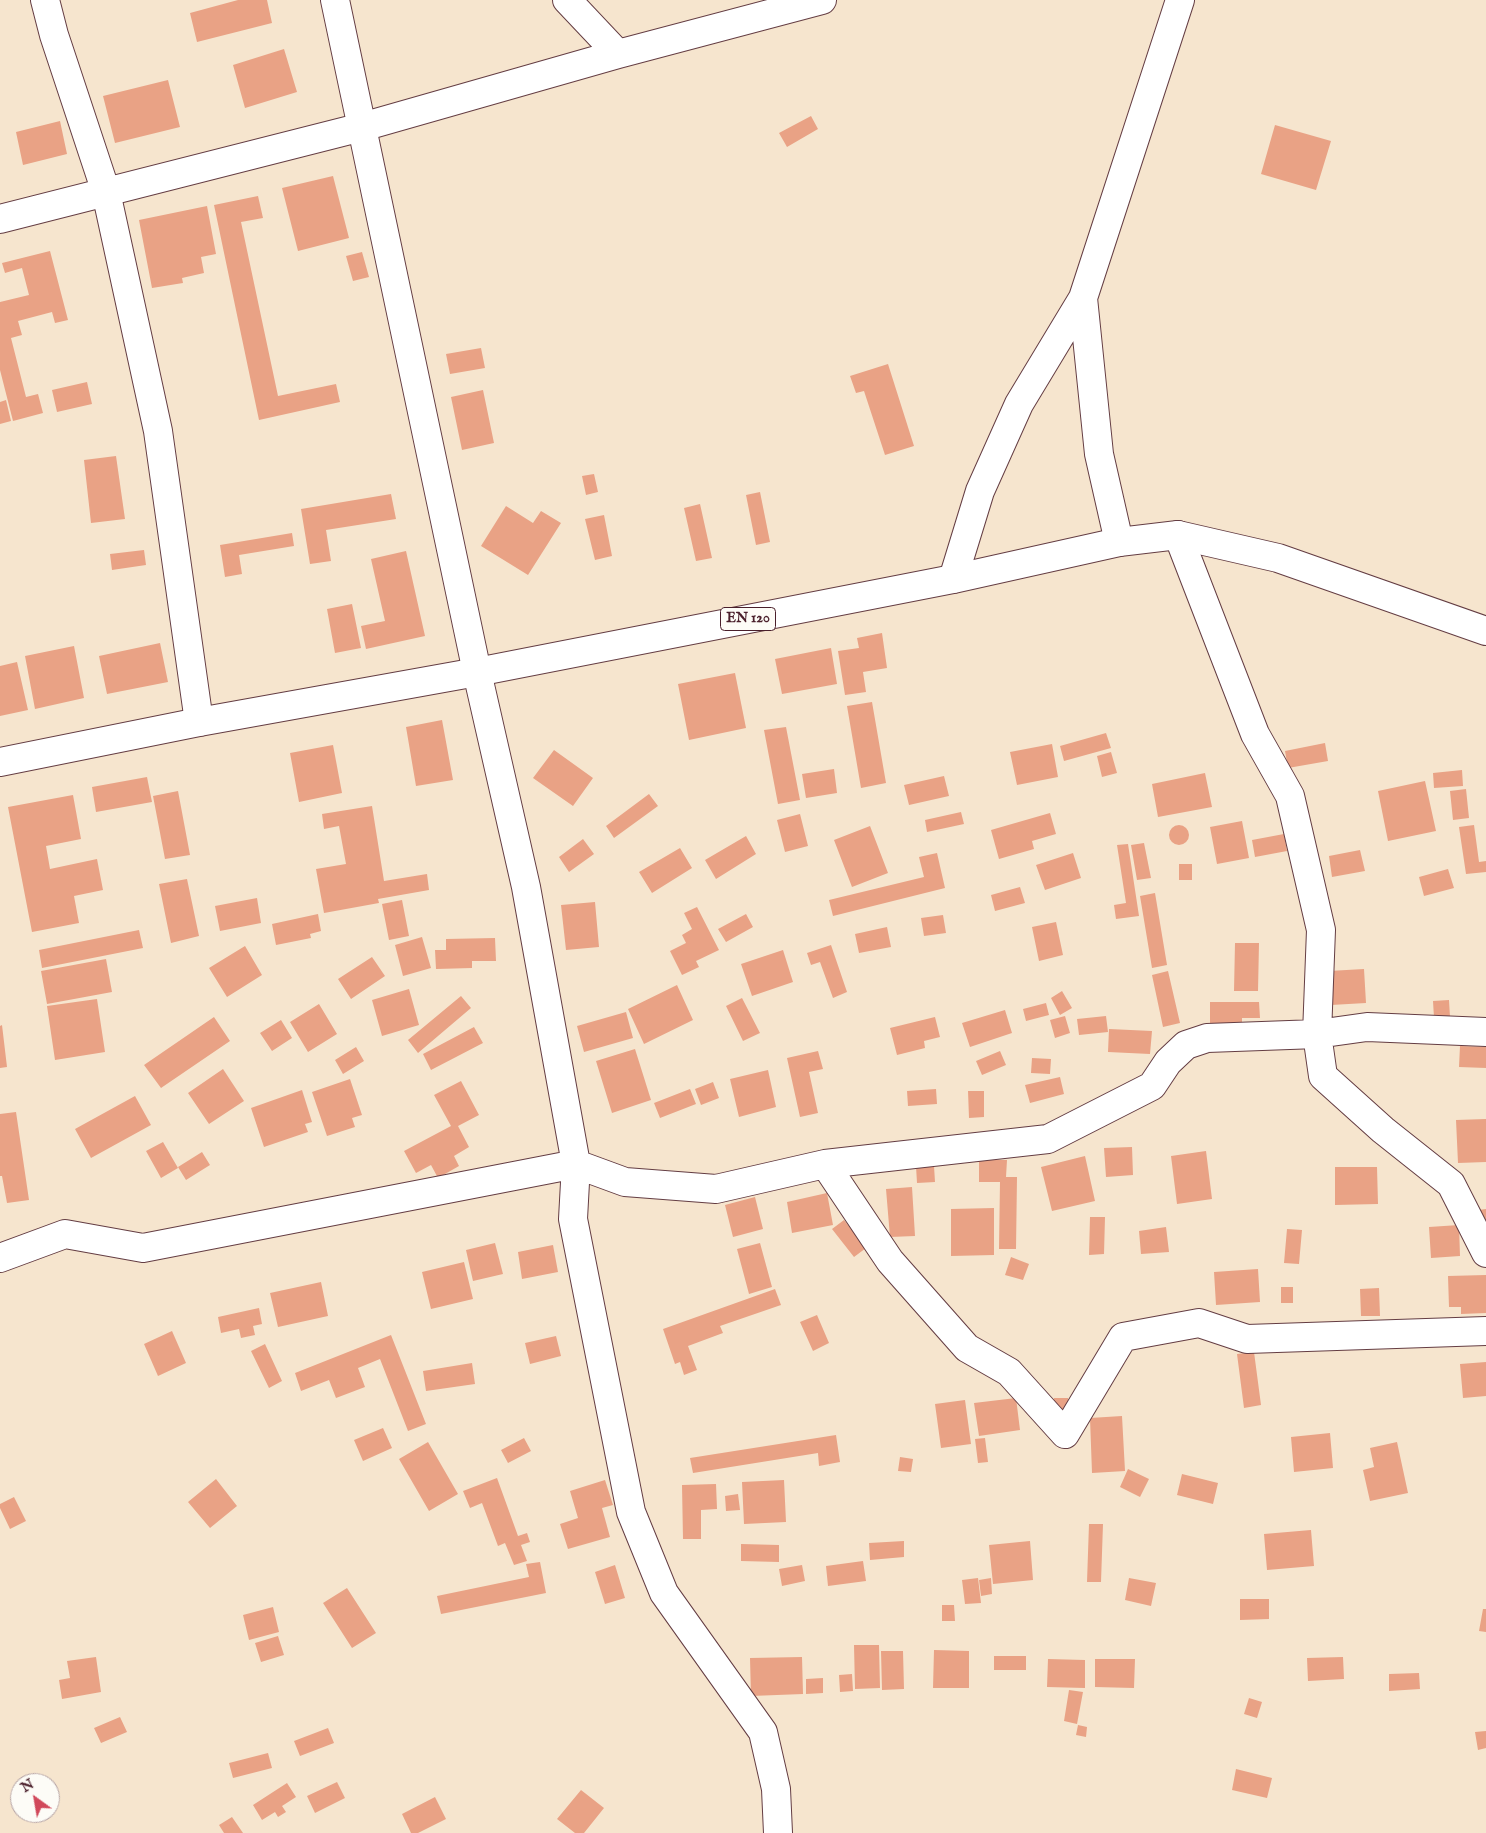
<!DOCTYPE html>
<style>
body{margin:0}
#map{position:relative;width:1486px;height:1833px;overflow:hidden;background:#f6e5ce;font-family:"IM FELL English",serif}
canvas{display:block}
.north{position:absolute;left:10px;top:1773px;width:50px;height:50px;box-sizing:border-box;background:#fdfcf7;border:1px solid #b5a4a5;border-radius:50%;rotate:328deg;font-size:14px;font-weight:700;line-height:20px;text-align:center;color:#4a1f2b}
.north::after{content:'';display:block;margin:auto;width:18px;height:22px;background:#d1495b;clip-path:polygon(50% 0,100% 100%,50% 72%,0 100%)}
</style>
<div id="map">
<canvas width="1486" height="1833"></canvas>
<div class="north">N</div>
</div>
<script>
const ctx = document.querySelector('canvas').getContext('2d');
ctx.lineJoin = 'round';
function fill(path, color) { ctx.fillStyle = color; ctx.fill(path, 'evenodd'); }
const toPath = rows => new Path2D(rows.map(r => 'M' + r).join(''));
function strokePath(path, color, width, dash) { ctx.strokeStyle = color; ctx.lineWidth = width; ctx.lineCap = dash ? 'butt' : 'round'; ctx.setLineDash(dash || []); ctx.stroke(path); }
function label(font, color, halo, rows, align = 'center') {
  ctx.font = font + ' "IM FELL English",serif'; ctx.lineWidth = 5; ctx.setLineDash([]); ctx.textBaseline = 'middle'; ctx.strokeStyle = halo; ctx.fillStyle = color; for (const [text, x, y, turn = 0] of rows) {
    ctx.save(); ctx.translate(x, y); ctx.rotate((+turn || 0) * Math.PI / 180); ctx.textAlign = isNaN(turn) ? turn : align; if (halo) ctx.strokeText(text, 0, 0); ctx.fillText(text, 0, 0); ctx.restore();
  }
}
fill(toPath([
 [238,0,267,0,272,23,197,42,190,13],
 [284,49,297,92,245,108,233,65],
 [168,80,180,127,115,143,103,96],
 [811,116,818,129,787,147,779,133],
 [60,121,67,154,23,165,16,132],
 [1275,125,1331,141,1316,190,1261,174],
 [333,176,349,238,298,251,282,188],
 [258,196,263,218,241,222,278,396,336,384,340,402,259,420,214,205],
 [207,206,216,254,201,257,204,273,182,278,183,283,152,288,139,220],
 [50,251,68,320,55,323,52,312,18,321,22,335,11,338,26,397,38,394,43,413,13,421,0,370,0,302,29,295,22,268,5,273,2,263],
 [362,252,369,277,353,281,346,256],
 [481,348,485,368,450,374,446,354],
 [888,364,914,446,885,455,864,391,856,393,850,376],
 [87,382,92,404,57,412,52,390],
 [483,390,494,443,462,450,451,397],
 [6,400,11,421,0,424,0,402],
 [116,456,125,519,91,523,84,460],
 [594,474,598,492,586,495,582,476],
 [760,492,770,542,756,545,746,495],
 [391,494,396,519,326,530,331,561,310,564,301,509],
 [700,504,712,558,696,561,684,508],
 [506,506,533,523,541,511,561,523,528,575,481,546],
 [604,515,612,556,595,560,585,519],
 [292,533,294,546,239,555,242,574,225,577,220,545],
 [144,550,146,565,112,570,110,554],
 [406,551,425,636,366,649,361,626,385,621,371,559],
 [352,604,361,648,335,653,327,609],
 [882,633,887,668,863,672,866,692,845,695,838,651,859,648,857,638],
 [160,643,168,682,107,694,99,656],
 [74,646,84,698,35,709,25,656],
 [831,648,837,684,782,694,775,659],
 [17,662,28,710,0,716,0,666],
 [735,673,746,728,689,740,678,684],
 [872,702,886,783,861,788,847,706],
 [442,720,453,780,416,786,406,727],
 [786,727,800,800,778,804,764,730],
 [1106,733,1111,748,1064,761,1060,746],
 [1325,743,1328,761,1288,768,1285,751],
 [1052,744,1058,777,1017,785,1010,752],
 [333,745,342,793,299,802,290,753],
 [554,750,593,778,573,806,533,778],
 [1111,752,1117,773,1102,777,1097,756],
 [834,769,837,793,806,798,802,774],
 [1462,770,1463,786,1434,788,1433,773],
 [1205,773,1212,807,1158,817,1152,784],
 [944,776,949,796,909,805,904,785],
 [147,777,152,802,96,812,92,787],
 [1425,781,1436,831,1388,841,1378,791],
 [1466,789,1469,818,1453,820,1450,791],
 [178,791,190,855,165,859,153,796],
 [649,794,658,806,614,838,606,826],
 [73,795,81,839,46,846,50,869,97,859,103,890,74,896,79,923,32,932,8,807],
 [372,806,384,881,427,874,429,890,378,899,379,903,324,913,316,869,346,864,339,826,324,829,322,814],
 [961,812,964,824,927,832,925,820],
 [1050,813,1056,834,1032,841,1034,849,999,859,991,830],
 [800,814,808,846,785,852,777,820],
 [1242,821,1249,858,1217,864,1210,827],
 '1169 835a10 10 0 1 1 20 0a10 10 0 1 1-20 0Z',
 [1474,825,1479,862,1486,861,1486,872,1466,874,1459,827],
 [870,826,888,873,852,887,834,840],
 [1284,834,1287,851,1255,857,1252,840],
 [746,836,756,854,716,879,705,860],
 [583,839,594,854,569,872,559,857],
 [1144,843,1151,878,1137,880,1131,845],
 [1128,844,1139,916,1116,919,1114,905,1126,903,1117,845],
 [680,848,692,868,652,893,639,872],
 [1360,850,1365,871,1332,877,1329,856],
 [937,853,945,888,833,916,829,900,924,877,919,857],
 [1073,853,1081,878,1045,890,1036,865],
 [1179,864,1192,864,1192,880,1179,880],
 [1448,869,1454,888,1424,896,1419,877],
 [187,879,199,936,171,943,159,884],
 [1020,887,1025,903,995,911,991,895],
 [1155,893,1167,965,1152,968,1140,896],
 [257,898,261,923,220,931,215,906],
 [402,900,409,936,389,940,382,904],
 [595,902,599,947,566,950,561,905],
 [697,907,719,950,696,961,699,967,682,975,670,951,686,943,682,935,692,929,684,913],
 [318,914,321,931,310,934,311,938,276,945,272,924],
 [746,914,753,927,726,942,718,929],
 [943,915,946,933,924,936,921,918],
 [1056,922,1063,955,1039,961,1032,927],
 [887,927,891,947,859,953,855,934],
 [139,930,143,948,42,968,39,950],
 [422,937,431,968,403,976,395,945],
 [495,938,496,961,472,961,472,968,436,969,435,950,446,950,446,939],
 [1235,943,1259,943,1258,991,1234,991],
 [831,945,847,992,833,998,820,962,811,965,807,953],
 [245,946,262,975,227,997,209,968],
 [783,950,793,982,752,996,741,964],
 [372,957,385,976,351,999,338,979],
 [106,959,112,992,47,1004,41,971],
 [1364,969,1366,1003,1331,1005,1329,971],
 [1168,971,1180,1023,1163,1027,1152,975],
 [677,985,693,1020,644,1044,628,1009],
 [409,989,419,1025,382,1036,372,1000],
 [1062,991,1072,1008,1060,1015,1051,998],
 [461,996,471,1008,418,1053,408,1040],
 [742,998,760,1033,743,1041,726,1006],
 [97,999,105,1052,55,1060,47,1006],
 [1449,1000,1450,1017,1434,1018,1433,1001],
 [1210,1002,1259,1002,1260,1018,1242,1018,1242,1025,1210,1026],
 [1046,1003,1049,1015,1026,1021,1023,1009],
 [319,1004,337,1034,308,1052,290,1022],
 [1005,1010,1012,1033,970,1047,962,1023],
 [626,1012,633,1038,584,1052,577,1026],
 [1065,1016,1070,1033,1055,1038,1050,1020],
 [1106,1016,1108,1032,1079,1035,1077,1019],
 [214,1017,230,1041,161,1088,144,1065],
 [935,1017,940,1037,924,1041,925,1048,897,1055,890,1028],
 [281,1020,292,1038,272,1051,260,1033],
 [2,1025,7,1067,0,1068,0,1026],
 [474,1027,483,1043,431,1070,423,1054],
 [1109,1029,1152,1031,1150,1054,1108,1052],
 [1460,1046,1486,1047,1486,1068,1459,1067],
 [356,1047,364,1061,343,1074,335,1060],
 [635,1049,651,1100,612,1113,596,1061],
 [818,1051,823,1069,809,1072,818,1113,800,1117,787,1058],
 [1000,1051,1006,1065,982,1075,976,1061],
 [1032,1058,1051,1059,1050,1074,1031,1073],
 [223,1069,244,1101,209,1124,188,1093],
 [768,1070,776,1107,739,1117,730,1079],
 [1060,1077,1064,1094,1030,1103,1025,1085],
 [350,1079,362,1115,352,1118,355,1127,327,1136,312,1092],
 [461,1081,479,1115,458,1126,469,1147,454,1156,459,1166,438,1178,431,1165,416,1173,404,1151,451,1126,434,1095],
 [713,1082,719,1098,701,1105,695,1089],
 [690,1089,696,1104,660,1118,654,1103],
 [936,1089,937,1104,908,1106,907,1091],
 [302,1090,312,1122,305,1124,308,1132,264,1147,251,1108],
 [968,1091,984,1091,984,1117,969,1118],
 [135,1096,151,1125,91,1158,75,1129],
 [16,1112,29,1200,7,1203,2,1176,0,1176,0,1114],
 [1486,1119,1486,1162,1458,1163,1456,1120],
 [163,1142,178,1168,161,1178,146,1151],
 [1132,1147,1133,1175,1106,1177,1104,1148],
 [1206,1151,1212,1199,1177,1204,1171,1156],
 [202,1152,210,1165,186,1180,178,1167],
 [1085,1156,1095,1201,1052,1211,1041,1167],
 [979,1160,1007,1160,1006,1177,1017,1177,1016,1249,999,1249,1000,1182,979,1182],
 [916,1166,934,1166,935,1182,917,1183],
 [1335,1167,1377,1167,1378,1204,1335,1205],
 [912,1187,915,1236,890,1237,886,1189],
 [827,1193,833,1225,792,1233,787,1202],
 [755,1197,763,1229,733,1237,725,1205],
 [994,1208,994,1255,951,1256,951,1209],
 [1486,1209,1486,1236,1478,1210],
 [1090,1217,1105,1217,1104,1254,1089,1255],
 [844,1220,866,1248,854,1257,832,1229],
 [1459,1225,1460,1256,1431,1258,1429,1227],
 [1166,1227,1169,1252,1141,1254,1139,1231],
 [1287,1229,1302,1230,1299,1264,1284,1263],
 [495,1243,503,1274,473,1281,466,1250],
 [760,1243,772,1287,749,1294,737,1249],
 [553,1245,558,1272,522,1279,518,1252],
 [1011,1257,1029,1264,1023,1280,1005,1275],
 [464,1262,473,1299,431,1309,422,1272],
 [1258,1269,1260,1302,1216,1305,1214,1272],
 [1486,1275,1486,1313,1461,1314,1461,1307,1449,1307,1448,1276],
 [321,1282,328,1316,278,1327,270,1293],
 [1281,1287,1293,1287,1293,1303,1281,1303],
 [1379,1288,1380,1316,1361,1316,1360,1289],
 [775,1289,781,1305,720,1326,723,1333,688,1346,697,1370,684,1375,680,1362,675,1364,663,1329],
 [259,1308,262,1324,253,1326,255,1335,241,1338,239,1329,221,1333,218,1317],
 [817,1315,829,1343,813,1351,800,1322],
 [172,1331,186,1363,158,1376,144,1344],
 [391,1335,426,1424,408,1431,380,1359,358,1368,365,1387,336,1398,329,1380,301,1391,295,1373],
 [556,1336,561,1356,530,1364,525,1343],
 [265,1344,282,1381,269,1388,251,1351],
 [1254,1352,1261,1405,1244,1408,1237,1354],
 [1486,1362,1486,1396,1463,1398,1460,1364],
 [472,1363,475,1384,426,1391,423,1371],
 [1016,1398,1020,1430,979,1436,974,1403],
 [1054,1398,1068,1398,1068,1411,1053,1411],
 [965,1400,971,1444,941,1448,935,1404],
 [1122,1416,1125,1471,1092,1473,1090,1418],
 [383,1428,392,1448,363,1461,354,1440],
 [1330,1433,1333,1468,1294,1472,1291,1437],
 [836,1435,840,1462,819,1466,818,1453,693,1473,690,1458],
 [524,1438,531,1451,508,1463,501,1450],
 [985,1438,988,1462,978,1463,975,1439],
 [428,1442,458,1494,429,1511,399,1459],
 [1397,1442,1408,1493,1370,1501,1363,1470,1374,1467,1370,1448],
 [900,1457,913,1459,911,1472,898,1471],
 [1128,1469,1149,1479,1140,1497,1120,1487],
 [1182,1474,1218,1483,1213,1504,1177,1495],
 [497,1478,518,1536,527,1533,530,1542,521,1545,527,1561,514,1565,505,1543,498,1546,482,1503,470,1508,463,1491],
 [216,1479,237,1506,210,1528,188,1502],
 [605,1480,613,1505,602,1508,610,1537,568,1549,560,1524,578,1518,570,1491],
 [784,1480,786,1522,744,1524,742,1482],
 [716,1484,717,1509,701,1510,701,1539,683,1539,682,1485],
 [738,1494,740,1510,726,1511,725,1496],
 [14,1497,26,1521,10,1529,0,1508,0,1504],
 [1089,1524,1103,1524,1101,1582,1087,1582],
 [1311,1530,1314,1566,1267,1570,1264,1534],
 [904,1541,904,1557,870,1560,869,1543],
 [1030,1541,1033,1580,993,1584,989,1545],
 [741,1544,779,1545,779,1562,741,1561],
 [863,1561,866,1581,828,1586,826,1566],
 [540,1562,546,1593,441,1614,437,1596,529,1577,526,1564],
 [615,1565,625,1598,605,1604,595,1572],
 [802,1565,805,1581,782,1586,779,1569],
 [978,1578,981,1603,965,1604,962,1580],
 [991,1578,992,1594,981,1596,979,1580],
 [1129,1578,1156,1583,1151,1606,1125,1600],
 [347,1588,376,1633,352,1648,323,1603],
 [1240,1599,1269,1599,1269,1619,1240,1620],
 [942,1605,954,1605,955,1621,942,1621],
 [273,1607,279,1632,249,1640,243,1615],
 [1483,1609,1486,1609,1486,1632,1479,1631],
 [278,1636,284,1655,261,1662,255,1643],
 [854,1645,879,1645,880,1688,855,1689],
 [934,1650,969,1651,969,1688,933,1688],
 [881,1651,903,1651,904,1689,882,1690],
 [994,1656,1026,1656,1026,1670,994,1670],
 [96,1657,101,1692,62,1699,59,1680,70,1678,67,1661],
 [802,1657,803,1694,751,1696,750,1658],
 [1343,1657,1344,1679,1308,1681,1307,1658],
 [1048,1659,1085,1660,1085,1688,1047,1687],
 [1095,1659,1135,1659,1134,1688,1095,1687],
 [1419,1673,1420,1689,1389,1691,1389,1674],
 [852,1674,853,1691,840,1692,839,1675],
 [823,1678,823,1693,806,1694,806,1679],
 [1069,1690,1083,1692,1077,1724,1064,1721],
 [1249,1698,1262,1702,1257,1718,1244,1714],
 [120,1717,127,1732,101,1743,94,1728],
 [1078,1725,1087,1727,1086,1737,1076,1735],
 [328,1728,334,1743,300,1756,294,1741],
 [1486,1731,1486,1748,1478,1750,1475,1732],
 [268,1753,272,1768,233,1778,229,1763],
 [1236,1769,1272,1778,1267,1798,1232,1790],
 [337,1782,345,1798,315,1813,307,1796],
 [287,1783,296,1797,282,1806,286,1812,278,1817,275,1812,262,1820,253,1805],
 [581,1790,604,1808,584,1833,575,1833,557,1819],
 [435,1797,446,1819,418,1833,411,1833,402,1814],
 [232,1817,243,1833,224,1833,219,1825]
]), '#e9a285');
const minor = toPath([
 [45,0,54,35,106,192,158,431,199,722],
 [335,0,477,672,526,887,576,1164,573,1219,631,1512,664,1593,763,1732,776,1789,778,1833],
 [567,0,618,54],
 [0,219,362,127,618,54,822,0],
 [1178,535,1255,734,1290,796,1321,930,1317,1034,1323,1076,1383,1130,1451,1184,1486,1253],
 [1119,542,1099,454,1083,298,1180,0],
 [953,579,980,491,1019,404,1083,298],
 [825,1164,890,1261,967,1348,1009,1372,1065,1434,1123,1337,1199,1323,1247,1339,1486,1331],
 [0,1258,65,1234,143,1248,576,1164,625,1182,716,1189,825,1164,1048,1139,1152,1086,1168,1062,1186,1045,1207,1038,1317,1034,1367,1027,1486,1032]
]);
const major = toPath([
 [0,762,199,722,477,672,953,579,1119,542,1178,535,1278,558,1486,631]
]);
strokePath(minor, '#643d43', 30);
strokePath(major, '#643d43', 30);
strokePath(minor, '#fff', 28);
strokePath(major, '#fff', 28);
for (const [x, y, w] of [
 [748,619,55]
]) { const box = new Path2D(); box.roundRect(x - w / 2, y - 11.5, w, 23, 4); ctx.fillStyle = '#fdfcf7'; ctx.fill(box); strokePath(box, '#4a1f2b', 1); }
label('bold 14px', '#4a1f2b', null, [
 ["EN 120",748,619]
]);
</script>
